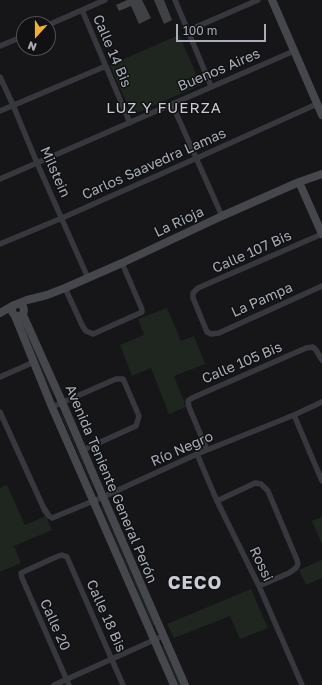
<!DOCTYPE html>
<meta charset="utf-8">
<style>
body{margin:0}
#map{position:relative;width:322px;height:685px;overflow:hidden;background:#161618;font-family:"Golos Text",sans-serif}
canvas{display:block}
.north{position:absolute;left:16px;top:16px;width:40px;height:40px;box-sizing:border-box;background:#111113;border:1px solid #4d4f55;border-radius:50%;rotate:201deg;font-size:11px;font-weight:700;line-height:16px;text-align:center;color:#a8adb8}
.north::after{content:'';display:block;margin:auto;width:14px;height:18px;background:#f2b134;clip-path:polygon(50% 0,100% 100%,50% 72%,0 100%)}
.scale{position:absolute;left:176px;top:24px;width:90px;height:18px;box-sizing:border-box;border:2px solid #a8adb8;border-top:0;padding-left:5px;font-size:12px;line-height:14px;white-space:nowrap;color:#a8adb8;-webkit-text-stroke:3px #111113;paint-order:stroke}
</style>
<div id="map">
<canvas width="322" height="685"></canvas>
<div class="north">N</div>
<div class="scale">100 m</div>
</div>
<script>
const ctx = document.querySelector('canvas').getContext('2d');
ctx.lineJoin = 'round';
function fill(path, color) { ctx.fillStyle = color; ctx.fill(path, 'evenodd'); }
const toPath = rows => new Path2D(rows.map(r => 'M' + r).join(''));
function strokePath(path, color, width, dash) { ctx.strokeStyle = color; ctx.lineWidth = width; ctx.lineCap = dash ? 'butt' : 'round'; ctx.setLineDash(dash || []); ctx.stroke(path); }
function label(font, color, halo, rows, align = 'center') {
  ctx.font = font + ' "Golos Text",sans-serif'; ctx.lineWidth = 3; ctx.setLineDash([]); ctx.textBaseline = 'middle'; ctx.strokeStyle = halo; ctx.fillStyle = color; for (const [text, x, y, turn = 0] of rows) {
    ctx.save(); ctx.translate(x, y); ctx.rotate((+turn || 0) * Math.PI / 180); ctx.textAlign = isNaN(turn) ? turn : align; if (halo) ctx.strokeText(text, 0, 0); ctx.fillText(text, 0, 0); ctx.restore();
  }
}
fill(toPath([
 [179,35,201,85,132,115,110,65],
 [167,308,181,341,194,336,205,364,174,376,186,407,169,414,151,368,132,376,120,345,144,335,138,319],
 [20,321,21,321,54,395,53,395],
 [61,412,94,487,93,487,60,413],
 [7,485,25,525,46,516,52,530,14,546,21,563,0,572,0,488],
 [101,506,102,506,155,625,153,626],
 [322,517,322,544,312,521],
 [322,560,322,578,306,585,299,570],
 [251,589,268,628,240,639,230,616,174,638,167,624],
 [163,646,181,685,179,685,162,647]
]), '#1e261f');
fill(toPath([
 [127,0,142,0,151,18,139,24,131,6,119,11,116,5],
 [154,0,164,0,172,20,164,24]
]), '#404145');
strokePath(toPath([
 [175,0,211,86],
 [82,10,130,123],
 [48,25,105,0],
 [187,31,258,0],
 [0,46,24,36],
 [0,77,13,105,37,163,88,278],
 [172,104,222,216],
 [0,111,106,66],
 [0,179,294,51],
 [322,234,198,288,193,293,193,298,207,332,211,334,219,333,322,286],
 [0,244,62,218,197,158,317,104],
 [65,288,83,327,86,331,93,334,140,313,142,312,142,310,141,307,122,263],
 [0,377,34,362],
 [52,407,116,379,123,379,124,381,139,416,136,426,83,450],
 [0,412,45,511,49,516,44,508],
 [294,415,322,481],
 [207,450,189,407,188,401,192,398,306,348,313,347,316,350,322,360],
 [197,454,217,501,259,586,302,685],
 [217,501,255,483,261,484,268,491,297,560,298,564,296,568,289,573,259,586],
 [52,518,103,497,197,454,294,415,322,402],
 [54,685,163,636],
 [69,685,22,578,21,573,56,557,62,555,67,557,123,685]
]), '#37383d', 5.5);
strokePath(toPath([
 [272,0,322,115],
 [299,182,322,234],
 '12 310a6 6 0 1 1 12 0a6 6 0 1 1-12 0Z',
 [17,304,27,300,47,295,65,288,122,263,222,216,299,182,322,174],
 [0,313,14,305],
 [23,315,62,402,103,497,185,685],
 [15,316,52,407,174,685]
]), '#45474d', 8);
label('14px', '#a8adb8', '#111113', [
 ["Calle 14 Bis",112,51,67],
 ["Buenos Aires",219,70,-23],
 ["Carlos Saavedra Lamas",154,164,-24],
 ["Milstein",55,172,66],
 ["La Rioja",179,222,-25],
 ["Calle 107 Bis",252,252,-24],
 ["La Pampa",262,300,-24],
 ["Calle 105 Bis",242,363,-23],
 ["Río Negro",182,449,-24],
 ["Avenida Teniente General Perón",111,484,67],
 ["Rossi",261,564,65],
 ["Calle 18 Bis",106,616,66],
 ["Calle 20",55,625,66]
]);
ctx.letterSpacing = '1px';
label('15px', '#c9ccd4', '#111113', [
 ["LUZ Y FUERZA",164,108]
]);
ctx.letterSpacing = '0px';
ctx.letterSpacing = '1px';
label('bold 18px', '#c9ccd4', '#111113', [
 ["CECO",195,583]
]);
ctx.letterSpacing = '0px';
</script>
